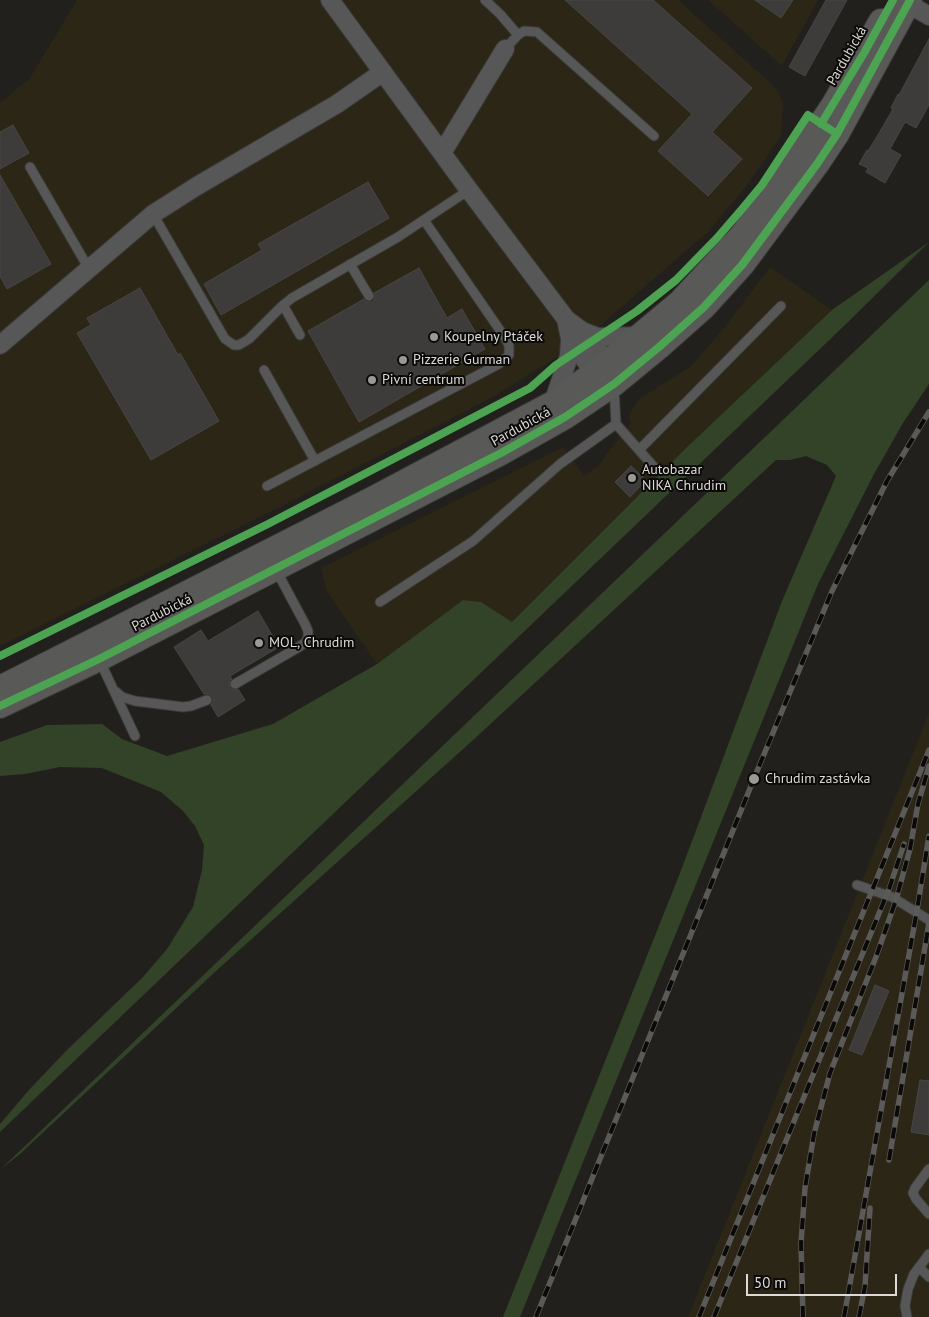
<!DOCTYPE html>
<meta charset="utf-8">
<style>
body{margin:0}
#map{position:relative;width:929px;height:1317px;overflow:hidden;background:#22201d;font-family:"PT Sans",sans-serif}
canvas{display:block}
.scale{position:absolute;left:746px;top:1274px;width:151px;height:22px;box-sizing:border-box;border:2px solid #dcdad7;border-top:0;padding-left:6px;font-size:15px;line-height:18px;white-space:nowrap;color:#dcdad7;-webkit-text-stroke:4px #0b0a08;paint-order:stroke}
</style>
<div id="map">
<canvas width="929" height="1317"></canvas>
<div class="scale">50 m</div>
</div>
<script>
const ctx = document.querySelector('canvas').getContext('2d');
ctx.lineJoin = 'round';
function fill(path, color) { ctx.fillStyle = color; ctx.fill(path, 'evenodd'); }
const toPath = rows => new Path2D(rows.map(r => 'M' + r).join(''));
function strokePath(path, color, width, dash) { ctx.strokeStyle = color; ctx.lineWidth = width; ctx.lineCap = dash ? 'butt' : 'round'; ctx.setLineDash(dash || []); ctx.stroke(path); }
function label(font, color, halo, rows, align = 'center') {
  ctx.font = font + ' "PT Sans",sans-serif'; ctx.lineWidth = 4; ctx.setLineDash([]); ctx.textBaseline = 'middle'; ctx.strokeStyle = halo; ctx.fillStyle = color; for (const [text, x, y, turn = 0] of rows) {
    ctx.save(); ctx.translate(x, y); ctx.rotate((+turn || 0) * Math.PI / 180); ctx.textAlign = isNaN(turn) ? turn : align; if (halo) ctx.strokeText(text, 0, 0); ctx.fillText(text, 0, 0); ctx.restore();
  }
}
fill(toPath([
 [77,0,678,0,775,87,783,102,781,136,747,185,709,231,602,324,554,359,491,398,278,508,0,646,0,103,30,78],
 [708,0,818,0,782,66],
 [770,267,832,310,686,448,512,623,481,602,463,600,377,664,327,592,321,568,563,447,584,476,597,467,631,423,629,415,639,399,691,366,724,328],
 [929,713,929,1317,688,1317]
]), '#2c2617');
fill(toPath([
 [929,242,845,325,0,1132,0,1124,29,1090,65,1052,143,977,167,949,193,907,202,870,204,845,195,826,183,811,161,792,102,768,60,767,25,774,0,776,0,742,47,725,102,724,122,739,167,756,273,724,377,664,463,600,481,602,512,622,686,448,832,310],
 [929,280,929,384,903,423,874,474,818,584,520,1317,503,1317,680,873,782,601,836,476,827,465,806,456,790,460,776,460,472,741,216,971,20,1154,2,1168]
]), '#324328');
const building = toPath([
 [565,0,653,0,752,88,712,132,742,159,708,196,658,151,692,114,565,0],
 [755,0,793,0,781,18,755,0],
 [826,0,847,0,805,76,789,67,826,0],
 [929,39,929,105,916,128,905,122,890,149,901,155,885,183,866,172,868,168,859,164,867,150,868,151,875,140,893,109,891,108,898,94,899,95,929,39],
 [13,125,29,153,0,169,0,132,13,125],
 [0,175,51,264,7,289,0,276,0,175],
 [368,182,389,218,221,315,204,284,262,250,258,244,368,182],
 [419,268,447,318,462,309,485,349,359,422,308,331,364,299,366,302,372,302,375,299,374,293,419,268],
 [140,288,178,355,180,353,219,421,151,460,77,333,91,325,87,318,140,288],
 [631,466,646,480,630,497,615,482,631,466],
 [258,611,279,647,230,676,232,679,229,684,230,688,235,690,238,689,245,700,218,717,211,705,213,701,213,697,208,694,204,694,174,647,201,630,208,641,258,611],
 [875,985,889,991,862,1055,849,1050,875,985],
 [920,1080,929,1081,929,1135,911,1132,920,1080]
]);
fill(building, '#3e3c3a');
strokePath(building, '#484645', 1);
const service = toPath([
 [485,0,500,14,518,35],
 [505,49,518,35,524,31,537,32,654,136],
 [30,167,89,269],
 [153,214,225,339,234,345,239,345,249,339,281,307,292,298,398,237,469,190],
 [350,264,369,296],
 [283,305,300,335],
 [264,370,315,461],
 [614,387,616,424,654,467],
 [639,450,781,306],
 [267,486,499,364,509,355,509,346,506,339,424,220],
 [380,602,473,541,560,464,616,424],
 [99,659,135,736],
 [235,684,299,647,306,642,308,637,308,631,305,624,275,568],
 [115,691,122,697,135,701,183,707,191,706,207,700],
 [857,885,892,897,929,920],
 [929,1169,915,1188,913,1193,916,1199,929,1214],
 [919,1267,929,1277],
 [907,1317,905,1306,908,1289,914,1274,929,1254]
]);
const minor = toPath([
 [330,0,469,190,566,319,582,331,592,341,602,356,601,368],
 [902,0,929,16],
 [442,153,505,49],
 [582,331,598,337,641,336],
 [570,339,587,363,601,368,606,374],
 [0,345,153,214,197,186,337,104,383,72],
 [553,403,569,356,570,339,566,319]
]);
const secondary = toPath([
 [0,688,374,498,553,403,601,368,680,302,742,235,811,138,834,104,881,21],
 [0,706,99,659,501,453,565,417,614,384,659,347,704,307,742,265,817,164,837,134,910,0]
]);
strokePath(service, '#3b3a38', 11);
strokePath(minor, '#3b3a38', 20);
strokePath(secondary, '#3b3a38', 26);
strokePath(service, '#575757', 9);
strokePath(minor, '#575757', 18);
strokePath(secondary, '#595958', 24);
const rail = toPath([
 [889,1160,929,923],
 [536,1317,755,776,832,591,887,481,929,412],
 [699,1317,929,750],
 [714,1317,889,889,904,844],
 [803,1317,801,1243,805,1188,814,1134,830,1073,876,957,896,900,910,849,918,804,929,766],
 [844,1317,917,910,929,836],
 [859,1317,865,1286,870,1208]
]);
strokePath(rail, '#5a5a58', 5.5);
strokePath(rail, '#0b0a08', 4, [11]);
strokePath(toPath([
 [821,124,864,53,893,0],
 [0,656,268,524,530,388,556,365,637,311,676,280,717,238,742,209,762,185,808,115,837,134],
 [0,706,99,659,501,453,565,417,614,384,659,347,704,307,742,265,817,164,837,134,910,0]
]), '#4ca352', 8);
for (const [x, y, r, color] of [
 [434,337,5,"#9b9996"],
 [403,360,5,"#9b9996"],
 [372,380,5,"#9b9996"],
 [632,478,5,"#9b9996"],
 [259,643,5,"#9b9996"],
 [754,779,6,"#9b9996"]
]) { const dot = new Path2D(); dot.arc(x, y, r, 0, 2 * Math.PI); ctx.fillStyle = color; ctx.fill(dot); strokePath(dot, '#0b0a08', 2); }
label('14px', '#dcdad7', '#0b0a08', [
 ["Pardubická",847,56,-60],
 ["Pardubická",521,427,-29],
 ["Pardubická",162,613,-27]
]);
label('14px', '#dcdad7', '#0b0a08', [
 ["Koupelny Ptáček",444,337],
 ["Pizzerie Gurman",413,360],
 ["Pivní centrum",382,380],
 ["Autobazar",642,470],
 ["NIKA Chrudim",642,486],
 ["MOL, Chrudim",269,643],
 ["Chrudim zastávka",765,779]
], 'left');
</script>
